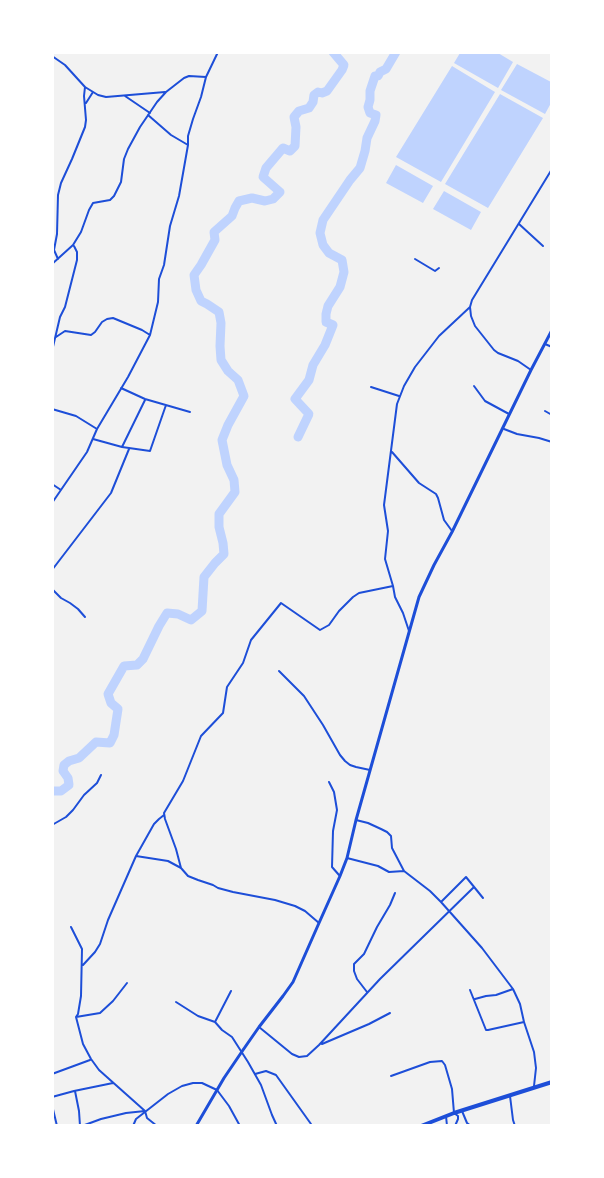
<!DOCTYPE html>
<style>
body{margin:0}
#map{position:relative;width:604px;height:1178px;overflow:hidden;background:#f2f2f2;font-family:Cabin,sans-serif}
canvas{display:block}
.frame{position:absolute;inset:0;border:54px solid #fff;pointer-events:none}
</style>
<div id="map">
<canvas width="604" height="1178"></canvas>
<div class="frame"></div>
</div>
<script>
const ctx = document.querySelector('canvas').getContext('2d');
ctx.lineJoin = 'round';
function fill(path, color) { ctx.fillStyle = color; ctx.fill(path, 'evenodd'); }
const toPath = rows => new Path2D(rows.map(r => 'M' + r).join(''));
function strokePath(path, color, width, dash) { ctx.strokeStyle = color; ctx.lineWidth = width; ctx.lineCap = dash ? 'butt' : 'round'; ctx.setLineDash(dash || []); ctx.stroke(path); }
fill(toPath([
 [460,53,498,53,513,62,498,88,454,63],
 [517,64,551,82,551,103,545,114,501,90],
 [452,66,495,92,441,182,396,157],
 [500,94,543,118,488,208,445,184],
 [396,165,433,186,423,203,386,183],
 [444,191,481,212,471,230,433,209]
]), '#bfd3fe');
strokePath(toPath([
 [298,437,309,414,295,399,309,380,313,365,325,345,333,325,326,322,326,314,328,306,340,287,344,272,342,260,329,253,323,245,320,233,323,220,350,180,360,168,365,151,367,138,375,121,376,115,370,113,368,107,370,100,370,91,375,76,378,76,380,72,386,69,396,52],
 [52,791,61,791,69,785,68,778,63,771,64,765,69,761,79,758,96,742,110,743,114,735,118,709,111,703,108,694,124,666,137,665,143,659,159,626,167,613,178,614,191,620,202,611,204,577,215,563,224,554,223,543,219,527,219,514,235,492,234,480,227,465,222,440,228,425,244,396,238,380,228,371,221,360,220,346,221,323,219,312,207,304,201,301,196,290,194,275,201,265,215,240,214,232,232,216,235,208,239,201,252,198,265,201,273,199,280,192,263,177,266,168,283,148,290,151,295,146,296,127,294,117,299,111,309,108,313,102,314,95,318,92,322,93,327,91,342,70,344,65,333,52]
]), '#bfd3fe', 9);
strokePath(toPath([
 [52,56,65,65,85,87,98,95,106,97,165,92],
 [125,96,150,113],
 [86,103,93,92],
 [148,115,171,135,188,145],
 [519,224,543,246],
 [58,259,54,250,57,234,58,195,61,183,72,159,85,127,86,120,84,96,85,87],
 [415,259,435,271,439,268],
 [52,264,73,245,81,232,89,210,93,203,110,200,114,196,121,182,124,159,128,149,140,127,157,102,166,92,184,78,189,76,206,77],
 [56,337,65,331,91,335,95,332,102,322,107,319,113,318,142,330,150,335],
 [545,344,552,347],
 [52,351,60,317,65,307,77,260,77,252,74,246],
 [531,370,518,361,498,353,494,350,475,326,471,316,470,307,472,300,552,169],
 [474,386,485,401,509,414],
 [371,387,399,396],
 [121,388,145,399,190,412],
 [52,409,76,416,97,429],
 [545,411,552,415],
 [504,429,517,434,539,438,552,442],
 [93,439,122,447,150,451,166,405],
 [122,447,145,400],
 [392,452,419,483,436,494,438,498,444,520,452,531],
 [52,484,61,490],
 [52,503,87,452,97,429,128,377,150,335,158,302,159,279,164,265,170,226,179,196,188,145,188,136,193,119,201,97,206,77,218,52],
 [52,570,111,493,129,449],
 [52,589,61,598,70,603,78,609,85,617],
 [409,631,403,613,395,597,393,586,385,559,388,531,384,505,397,404,404,386,415,367,439,336,470,307],
 [279,671,304,696,323,725,340,755,345,761,350,765,356,767,370,770],
 [329,782,334,792,337,810,333,831,332,867,339,875],
 [356,820,368,823,381,829,387,832,391,836,392,848,404,871,430,891,441,902,482,948,513,989,520,1004,524,1022,534,1052,536,1068,534,1086],
 [52,825,66,817,73,810,84,795,97,783,101,775],
 [136,856,168,861,181,868],
 [347,858,378,866,389,872,404,871],
 [441,902,466,877,483,898],
 [319,923,305,911,295,906,275,900,233,892,218,888,213,885,198,880,188,876,181,868,176,849,165,819,164,813,183,781,201,736,223,713,227,687,243,663,251,640,281,603,320,630,329,625,339,611,353,597,359,593,393,586],
 [71,927,82,949,81,996,78,1014,76,1017,83,1044,91,1059,99,1070,145,1111],
 [83,965,95,952,100,944,108,920,136,856,154,824,159,819,164,815],
 [470,990,486,1030,488,1030,524,1022],
 [367,992,357,979,354,971,354,964,364,954,377,927,390,905,395,893],
 [475,999,486,996,496,995,513,989],
 [176,1002,198,1016,215,1022,222,1030,232,1037,248,1062,261,1085,272,1115,277,1126],
 [76,1017,100,1013,113,1001,127,983],
 [215,1022,231,991],
 [259,1027,292,1054,299,1057,307,1056,319,1045,380,979,474,887],
 [322,1044,369,1024,390,1013],
 [52,1074,90,1060],
 [255,1074,266,1071,276,1075,311,1124],
 [391,1076,430,1062,442,1061,445,1065,452,1089,454,1113,458,1116,458,1119,455,1126],
 [75,1091,79,1111,80,1126],
 [510,1096,513,1120,515,1126],
 [52,1097,74,1091,113,1083],
 [52,1105,57,1126],
 [462,1111,467,1123,471,1126],
 [446,1116,447,1126],
 [82,1126,101,1119,126,1113,145,1111,147,1118,157,1126],
 [133,1126,136,1119,168,1094,182,1086,193,1083,202,1083,217,1090,229,1106,240,1126]
]), '#1d4ed8', 2);
strokePath(toPath([
 [196,1126,224,1078,243,1050,259,1027,283,996,293,982,319,923,340,876,347,858,356,820,419,597,434,565,452,532,531,370,552,330]
]), '#1d4ed8', 3);
strokePath(toPath([
 [421,1126,454,1113,552,1082]
]), '#1d4ed8', 4);
</script>
